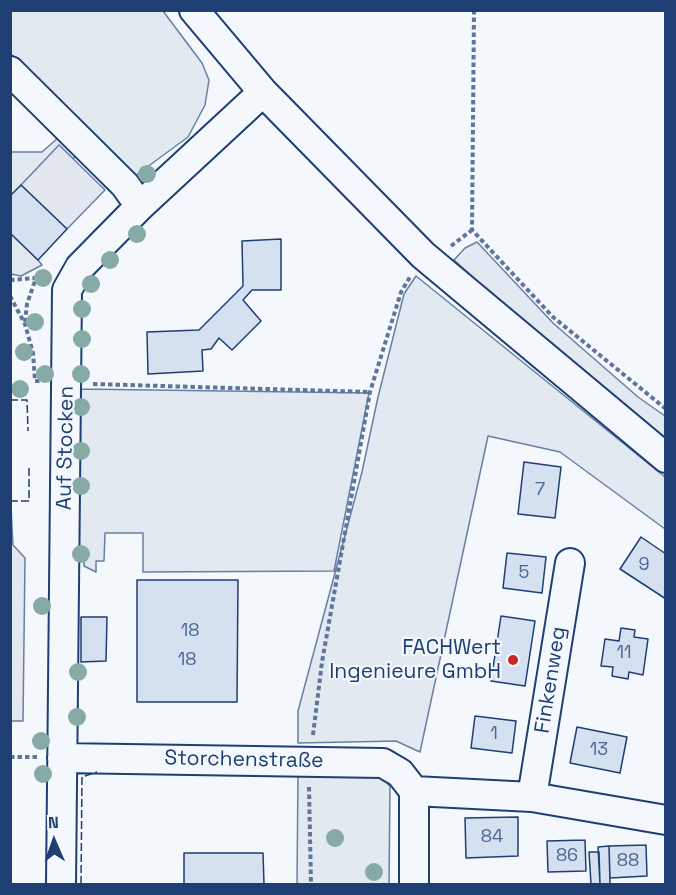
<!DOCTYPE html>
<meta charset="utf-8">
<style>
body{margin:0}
#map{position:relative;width:676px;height:895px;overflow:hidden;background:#f4f7fb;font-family:"Space Grotesk",sans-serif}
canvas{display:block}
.frame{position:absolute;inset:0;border:12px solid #1d3f73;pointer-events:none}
.north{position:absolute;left:24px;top:811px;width:60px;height:60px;-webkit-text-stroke:4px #f4f7fb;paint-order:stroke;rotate:358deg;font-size:16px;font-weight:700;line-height:24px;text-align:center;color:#1d3f73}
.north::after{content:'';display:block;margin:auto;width:21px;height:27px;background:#1d3f73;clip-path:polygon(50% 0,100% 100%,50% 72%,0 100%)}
</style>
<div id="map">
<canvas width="676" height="895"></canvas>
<div class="frame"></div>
<div class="north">N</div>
</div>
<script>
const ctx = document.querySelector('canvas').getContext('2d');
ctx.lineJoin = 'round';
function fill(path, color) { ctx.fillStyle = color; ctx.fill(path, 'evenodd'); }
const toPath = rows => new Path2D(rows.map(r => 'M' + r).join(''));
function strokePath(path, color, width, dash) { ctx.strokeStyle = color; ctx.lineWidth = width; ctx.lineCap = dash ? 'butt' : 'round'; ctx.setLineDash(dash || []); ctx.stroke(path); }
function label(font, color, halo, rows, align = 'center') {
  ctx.font = font + ' "Space Grotesk",sans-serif'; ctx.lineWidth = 4.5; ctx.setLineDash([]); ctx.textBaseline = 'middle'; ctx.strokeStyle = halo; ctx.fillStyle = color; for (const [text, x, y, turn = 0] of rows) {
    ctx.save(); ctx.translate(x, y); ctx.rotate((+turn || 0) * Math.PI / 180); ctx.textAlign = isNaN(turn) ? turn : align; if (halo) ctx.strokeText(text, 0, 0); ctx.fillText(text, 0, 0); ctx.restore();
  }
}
const green = toPath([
 [10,11,163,11,202,63,209,80,205,105,188,137,135,176,11,54,10,11],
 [59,137,77,154,73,159,59,146,11,196,11,152,42,152,59,137],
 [10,233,38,260,42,265,21,276,11,274,10,233],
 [477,242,553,323,638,397,665,416,665,452,454,260,465,248,477,242],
 [416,276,665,477,665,529,560,452,488,436,420,752,396,741,298,743,298,711,362,472,378,397,404,294,416,276],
 [78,389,369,393,334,571,143,572,143,533,105,533,104,561,96,561,96,572,84,566,84,560,75,559,78,389],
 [376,773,390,786,389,884,297,884,298,774,376,773]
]);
fill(green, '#e3e9f0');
strokePath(green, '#687fa3', 1.5);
const parking = toPath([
 [59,145,105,190,67,229,21,185,59,145],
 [11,507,13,545,25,558,23,721,11,721,11,507]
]);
fill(parking, '#e3e8f0');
strokePath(parking, '#687fa3', 1.5);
const building = toPath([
 [21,185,67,229,38,260,10,233,10,196,21,185],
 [281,239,281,290,252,290,243,300,261,321,232,350,219,338,211,349,202,350,203,371,148,374,147,332,199,330,243,286,242,241,281,239],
 [524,462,561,467,555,518,518,514,524,462],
 [641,537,666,554,666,599,620,569,641,537],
 [507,553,546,557,542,593,503,588,507,553],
 [137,580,238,580,237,702,137,702,137,580],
 [501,616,535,621,525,686,491,681,501,616],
 [81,617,107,617,106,661,81,662,81,617],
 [621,628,635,630,634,637,648,639,643,675,629,672,628,679,612,676,613,667,601,666,605,639,619,641,621,628],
 [475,716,516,721,512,753,471,748,475,716],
 [577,727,627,737,620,773,570,763,577,727],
 [518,817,518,856,466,858,465,818,518,817],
 [585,840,586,871,548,872,547,841,585,840],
 [646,845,647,876,610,878,609,846,646,845],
 [609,846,610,884,600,884,598,847,609,846],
 [589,852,599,852,600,884,591,884,589,852],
 [184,853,263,853,264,884,184,884,184,853]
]);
fill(building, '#d5e0f0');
strokePath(building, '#1d3f73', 1.5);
const minor = toPath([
 [194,10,263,92,423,255,666,458],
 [10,71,125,185,140,206],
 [62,758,383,763,400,773,414,791,414,884],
 [414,791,532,797,666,820],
 [532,797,570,563],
 [61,884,67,290,80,267,140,206,263,92]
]);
strokePath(minor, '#1d3f73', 32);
strokePath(toPath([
 [474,10,472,230,553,317,666,409],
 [451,246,472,230],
 [10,280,36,278,27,304,25,322],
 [10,296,25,324,33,353,35,381,40,381],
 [93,384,370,392],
 [313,735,322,662,370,392,401,292,410,277],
 [10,757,37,757],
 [309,787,311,884]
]), '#5e769c', 4, [4.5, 3]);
strokePath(minor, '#f4f7fb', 28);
strokePath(toPath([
 [10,400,27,400,28,431],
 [10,501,29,501,29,466],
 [81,884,82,777,97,772]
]), '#1d3f73', 1.5, [8, 3]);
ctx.fillStyle = '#86aba6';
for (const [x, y] of [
 [147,174],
 [137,234],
 [110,260],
 [43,278],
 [91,284],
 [82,309],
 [35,322],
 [82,339],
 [24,352],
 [45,374],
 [81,374],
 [20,389],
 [81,407],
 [81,451],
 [81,486],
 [81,554],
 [42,606],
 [78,672],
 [77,717],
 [41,741],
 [43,774],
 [335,838],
 [374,872]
]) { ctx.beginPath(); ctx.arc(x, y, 9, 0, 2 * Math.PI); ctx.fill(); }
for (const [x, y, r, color] of [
 [513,660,6,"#c62828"]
]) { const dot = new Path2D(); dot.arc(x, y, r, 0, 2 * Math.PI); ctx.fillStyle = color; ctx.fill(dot); strokePath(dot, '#f4f7fb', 2); }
label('18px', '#4b6792', null, [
 ["7",540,490],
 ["9",644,565],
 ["5",524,573],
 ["18",190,631],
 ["11",624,653],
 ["18",187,660],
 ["1",494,734],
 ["13",599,750],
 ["84",492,837],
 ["86",567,856],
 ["88",628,861]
]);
label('21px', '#1d3f73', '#f4f7fb', [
 ["Auf Stocken",66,448,-89],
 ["Finkenweg",551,680,-81],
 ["Storchenstraße",244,760,1]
]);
label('21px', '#1d3f73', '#f4f7fb', [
 ["FACHWert",501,648],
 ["Ingenieure GmbH",501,672]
], 'right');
</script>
